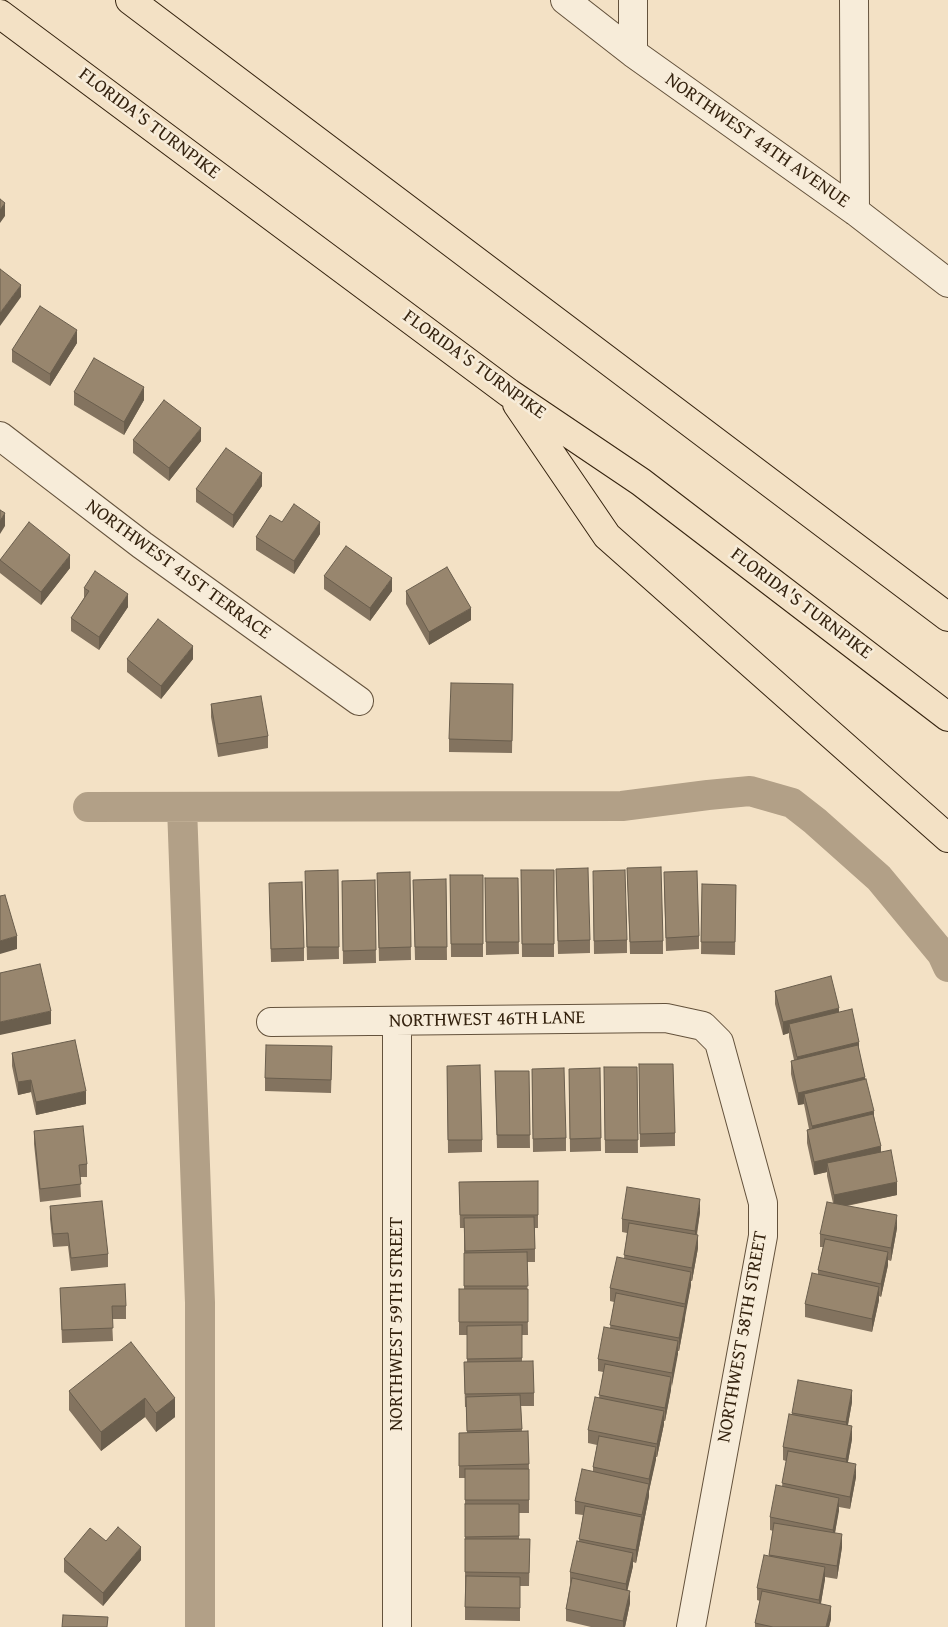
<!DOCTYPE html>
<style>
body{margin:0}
canvas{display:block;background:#f3e1c5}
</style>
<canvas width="948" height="1627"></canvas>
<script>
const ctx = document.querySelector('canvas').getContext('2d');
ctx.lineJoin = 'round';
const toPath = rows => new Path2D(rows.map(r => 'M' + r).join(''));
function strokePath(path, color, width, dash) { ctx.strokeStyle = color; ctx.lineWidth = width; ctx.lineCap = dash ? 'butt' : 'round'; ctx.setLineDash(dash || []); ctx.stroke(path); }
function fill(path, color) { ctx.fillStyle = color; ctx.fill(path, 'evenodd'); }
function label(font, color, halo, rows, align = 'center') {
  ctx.font = font + ' "Gentium Book Plus",serif'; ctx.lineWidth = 5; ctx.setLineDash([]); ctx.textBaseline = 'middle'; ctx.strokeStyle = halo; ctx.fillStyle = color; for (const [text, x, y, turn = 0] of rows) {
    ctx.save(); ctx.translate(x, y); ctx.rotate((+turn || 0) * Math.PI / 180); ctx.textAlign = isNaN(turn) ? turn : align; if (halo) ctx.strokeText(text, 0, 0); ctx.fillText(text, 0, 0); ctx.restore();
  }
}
strokePath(toPath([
 [88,807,622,806,708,795,750,791,792,803,815,821,879,878,942,954,948,967],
 [182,807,200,1303,200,1627]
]), '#b2a087', 30);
const minor = toPath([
 [565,0,633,53,855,211,948,283],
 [633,0,633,53],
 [854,0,855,211],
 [0,436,142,545,359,701],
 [397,1021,397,1627],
 [271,1022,666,1018,703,1026,719,1042,763,1203,763,1236,691,1627]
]);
const highway = toPath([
 [130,0,948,617],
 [0,14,509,393,641,482,948,717],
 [517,404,607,536,948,838]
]);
strokePath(minor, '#64523c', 30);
strokePath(highway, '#35230f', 30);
strokePath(minor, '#f7ecd9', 28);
strokePath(highway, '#f3e1c5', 28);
fill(toPath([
 [77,343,50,386,12,362,12,350],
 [74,392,144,400,124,435,74,405],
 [133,440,201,441,169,481,133,453],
 [262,486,233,528,196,502,196,489],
 [282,522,320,534,294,574,256,550,256,537],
 [0,560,70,568,41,605,0,573],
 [324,576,392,591,370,621,324,589],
 [84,588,128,607,99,650,71,631,71,618,84,598],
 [406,591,471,620,429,645,406,604],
 [127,659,193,659,161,699,127,672],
 [513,684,512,753,449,752,449,739],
 [211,704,268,736,268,748,218,757,211,717],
 [627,868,663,941,663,954,630,954],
 [556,869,590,940,590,953,558,954],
 [338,870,339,959,307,960,305,884],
 [521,870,554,870,554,957,522,957],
 [410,872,411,960,379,961,377,873],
 [450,875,483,875,483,957,451,957],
 [485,878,518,878,519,954,486,955],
 [446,879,447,960,415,960,413,880],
 [375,880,376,963,343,964,342,881],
 [593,884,627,940,627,953,594,954],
 [702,884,736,885,735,955,701,954],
 [664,885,699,936,699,949,666,951],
 [269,896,304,948,304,961,271,962],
 [775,991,839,1012,859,1051,874,1116,881,1152,897,1195,847,1206,897,1228,891,1261,888,1260,888,1265,881,1297,879,1296,879,1300,872,1332,805,1317,805,1304,818,1274,818,1270,823,1247,820,1247,820,1234,833,1203,827,1176,827,1172,814,1175,807,1143,807,1130,809,1129,804,1104,798,1105,791,1074,791,1061,794,1060,789,1037,789,1033,783,1035,775,1004],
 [12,1053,86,1104,36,1115,31,1092,18,1095,12,1066],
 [332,1059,331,1093,265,1091,265,1078],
 [639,1064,675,1133,675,1146,640,1147],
 [447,1066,482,1140,482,1152,448,1153],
 [604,1067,637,1067,638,1153,605,1153],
 [600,1068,601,1151,570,1152,569,1069],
 [532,1069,566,1138,566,1151,533,1152],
 [495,1071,529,1071,530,1148,497,1148],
 [34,1131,87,1164,87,1177,80,1177,81,1197,40,1202,34,1144],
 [538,1181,538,1228,535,1228,535,1262,527,1262,528,1335,522,1335,522,1361,534,1393,534,1406,521,1406,522,1431,528,1431,529,1469,529,1513,519,1513,519,1539,530,1539,529,1586,520,1586,520,1621,465,1620,465,1478,459,1478,459,1446,467,1433,466,1407,465,1407,464,1362,467,1362,467,1335,459,1335,459,1289,464,1289,464,1228,460,1228,459,1182],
 [50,1206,108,1254,108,1267,71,1271,68,1246,53,1247,50,1219],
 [700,1212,697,1235,698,1248,692,1281,691,1281,691,1285,685,1314,685,1319,679,1351,678,1351,665,1421,664,1421,664,1424,657,1457,656,1457,649,1491,649,1496,636,1563,633,1562,633,1566,627,1590,630,1603,625,1627,591,1627,566,1621,566,1609,570,1585,570,1572,579,1541,583,1515,575,1514,575,1501,593,1471,593,1467,597,1445,588,1443,588,1430,599,1398,603,1372,598,1371,598,1359,610,1328,614,1302,610,1301,610,1288,624,1258,627,1233,622,1232,622,1219],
 [60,1288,126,1306,126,1319,112,1319,113,1341,62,1343],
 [69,1391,175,1398,175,1417,156,1432,145,1417,101,1451,69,1410],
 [852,1402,848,1425,852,1439,848,1462,856,1477,850,1509,839,1507,835,1533,842,1547,837,1579,825,1577,821,1604,831,1619,829,1627,755,1627,755,1623,760,1601,757,1600,757,1588,769,1556,773,1531,770,1530,770,1517,782,1486,786,1461,783,1460,783,1447,792,1413],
 [106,1541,141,1560,103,1606,64,1572,64,1559]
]), '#83735f');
fill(toPath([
 [5,203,5,216,0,223,0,210],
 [21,285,21,297,0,326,0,313],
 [77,330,77,343,50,386,50,374],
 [144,387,144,400,124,435,124,422],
 [201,428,201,441,169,481,169,468],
 [262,473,262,486,233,528,233,515],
 [5,513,5,526,0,534,0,521],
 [320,522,320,534,294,574,294,561],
 [70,555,70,568,41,605,41,592],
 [392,578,392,591,370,621,370,608],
 [128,594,128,607,99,650,99,637],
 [471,608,471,620,429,645,429,632],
 [193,646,193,659,161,699,161,686],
 [17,936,17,949,0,954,0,941],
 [839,1008,839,1021,789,1024,789,1033,783,1035,783,1022],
 [51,1011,51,1024,0,1035,0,1022],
 [859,1042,859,1055,797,1070,797,1057],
 [865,1077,865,1090,804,1094,804,1104,798,1105,798,1093],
 [31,1080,31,1092,18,1095,18,1082],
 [86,1091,86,1104,36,1115,36,1102],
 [874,1111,874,1124,812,1139,812,1126],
 [881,1146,881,1159,827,1163,827,1172,814,1175,814,1162],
 [897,1182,897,1195,834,1208,834,1195],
 [700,1199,700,1212,695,1244,695,1231],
 [897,1215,897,1228,891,1261,891,1248],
 [698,1235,698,1248,692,1281,692,1268],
 [888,1252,888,1265,881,1297,881,1284],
 [691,1272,691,1285,679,1351,679,1338],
 [879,1287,879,1300,872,1332,872,1319],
 [678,1341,678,1354,672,1386,672,1373],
 [671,1377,671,1390,665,1421,665,1408],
 [852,1390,852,1402,846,1435,846,1422],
 [145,1398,145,1417,101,1451,101,1432],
 [175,1398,175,1417,156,1432,156,1413],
 [664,1411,664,1424,657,1457,657,1444],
 [852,1426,852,1439,846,1472,846,1459],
 [656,1447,656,1460,649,1491,649,1479],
 [856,1464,856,1477,850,1509,850,1497],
 [649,1484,649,1496,636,1563,636,1550],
 [839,1498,839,1511,833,1543,833,1530],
 [842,1534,842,1547,837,1579,837,1566],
 [141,1547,141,1560,103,1606,103,1593],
 [633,1553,633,1566,626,1597,626,1584],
 [825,1567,825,1580,819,1613,819,1600],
 [630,1591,630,1603,625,1627,623,1627,623,1621],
 [831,1606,831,1619,829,1627,826,1627]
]), '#6a5e4d');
const building = toPath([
 [0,199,5,203,0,210,0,199],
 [0,269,21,285,0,313,0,269],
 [40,306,77,330,50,374,12,350,40,306],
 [94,358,144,387,124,422,74,392,94,358],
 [164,400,201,428,169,468,133,440,164,400],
 [226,448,262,473,233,515,196,489,226,448],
 [294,504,320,522,294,561,256,537,270,515,282,522,294,504],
 [0,510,5,513,0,521,0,510],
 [29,522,70,555,41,592,0,560,29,522],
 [346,546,392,578,370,608,324,576,346,546],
 [447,567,471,608,429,632,406,591,447,567],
 [95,571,128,594,99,637,71,618,89,591,84,588,95,571],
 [158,619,193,646,161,686,127,659,158,619],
 [451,683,513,684,512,741,449,739,451,683],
 [261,696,268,736,218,744,211,704,261,696],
 [661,867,663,941,630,942,627,868,661,867],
 [588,868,590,940,558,941,556,869,588,868],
 [338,870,339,947,307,947,305,871,338,870],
 [521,870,554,870,554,944,522,944,521,870],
 [625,870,627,940,594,941,593,871,625,870],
 [697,871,699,936,666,938,664,872,697,871],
 [410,872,411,947,379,948,377,873,410,872],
 [450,875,483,875,483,944,451,944,450,875],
 [485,878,518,878,519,942,486,942,485,878],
 [446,879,447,947,415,947,413,880,446,879],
 [375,880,376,950,343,951,342,881,375,880],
 [302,882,304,948,271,949,269,883,302,882],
 [702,884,736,885,735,942,701,942,702,884],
 [5,895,17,936,0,941,0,896,5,895],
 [40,964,51,1011,0,1022,0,973,40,964],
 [831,976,839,1008,783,1022,775,991,831,976],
 [852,1009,859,1042,797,1057,789,1024,852,1009],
 [75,1040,86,1091,36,1102,31,1080,18,1082,12,1053,75,1040],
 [266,1045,332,1046,331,1080,265,1078,266,1045],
 [858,1045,865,1077,798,1093,791,1061,858,1045],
 [639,1064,673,1064,675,1133,640,1134,639,1064],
 [480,1065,482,1140,448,1140,447,1066,480,1065],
 [604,1067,637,1067,638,1140,605,1140,604,1067],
 [564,1068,566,1138,533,1139,532,1069,564,1068],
 [600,1068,601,1138,570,1139,569,1069,600,1068],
 [495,1071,529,1071,530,1135,497,1135,495,1071],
 [866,1079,874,1111,812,1126,804,1094,866,1079],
 [873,1114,881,1146,814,1162,807,1130,873,1114],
 [83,1126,87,1164,79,1165,81,1184,40,1189,34,1131,83,1126],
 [891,1150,897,1182,834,1195,827,1163,891,1150],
 [538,1181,538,1215,460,1215,459,1182,538,1181],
 [627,1187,700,1199,695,1231,622,1219,627,1187],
 [102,1201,108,1254,71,1258,68,1233,53,1234,50,1206,102,1201],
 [827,1202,897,1215,891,1248,820,1234,827,1202],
 [534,1217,535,1249,465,1251,464,1218,534,1217],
 [629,1223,698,1235,692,1268,624,1255,629,1223],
 [825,1239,888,1252,881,1284,818,1270,825,1239],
 [527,1252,528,1286,464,1286,464,1253,527,1252],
 [617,1257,691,1272,685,1304,610,1288,617,1257],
 [812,1273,879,1287,872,1319,805,1304,812,1273],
 [125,1284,126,1306,112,1306,113,1328,62,1330,60,1288,125,1284],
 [459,1289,528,1289,528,1322,459,1322,459,1289],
 [616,1293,685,1307,679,1338,610,1325,616,1293],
 [522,1325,522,1358,467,1359,467,1326,522,1325],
 [604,1327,678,1341,672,1373,598,1359,604,1327],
 [131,1342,175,1398,156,1413,145,1398,101,1432,69,1391,131,1342],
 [533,1361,534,1393,465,1394,464,1362,533,1361],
 [605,1364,671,1377,665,1408,599,1395,605,1364],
 [798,1380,852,1390,846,1422,792,1413,798,1380],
 [520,1395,522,1429,467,1431,466,1397,520,1395],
 [595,1397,664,1411,657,1444,588,1430,595,1397],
 [789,1414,852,1426,846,1459,783,1447,789,1414],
 [528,1431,529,1464,459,1466,459,1433,528,1431],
 [599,1436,656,1447,649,1479,593,1467,599,1436],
 [788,1451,856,1464,850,1497,782,1483,788,1451],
 [465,1469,529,1469,529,1500,465,1500,465,1469],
 [582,1469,649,1484,642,1515,575,1501,582,1469],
 [776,1485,839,1498,833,1530,770,1517,776,1485],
 [465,1504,519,1504,519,1536,465,1537,465,1504],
 [585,1506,642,1517,636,1550,579,1539,585,1506],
 [774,1523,842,1534,837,1566,769,1555,774,1523],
 [118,1527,141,1547,103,1593,64,1559,90,1528,106,1541,118,1527],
 [465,1539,530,1539,529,1573,465,1572,465,1539],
 [577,1541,633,1553,626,1584,570,1572,577,1541],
 [764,1555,825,1567,819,1600,757,1588,764,1555],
 [466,1576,520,1577,520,1608,465,1607,466,1576],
 [572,1578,630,1591,623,1621,566,1609,572,1578],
 [762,1591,831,1606,826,1627,773,1627,755,1623,762,1591],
 [63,1615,108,1617,107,1627,62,1627,63,1615]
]);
fill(building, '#98866e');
strokePath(building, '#6a5e4d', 1);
label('19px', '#35230f', '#f7ecd9', [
 ["FLORIDA'S TURNPIKE",149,124,37],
 ["NORTHWEST 44TH AVENUE",757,141,35],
 ["FLORIDA'S TURNPIKE",474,365,36],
 ["NORTHWEST 41ST TERRACE",178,570,36],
 ["FLORIDA'S TURNPIKE",801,604,37],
 ["NORTHWEST 46TH LANE",487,1020,-1],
 ["NORTHWEST 59TH STREET",397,1324,-90],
 ["NORTHWEST 58TH STREET",743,1337,-80]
]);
</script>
